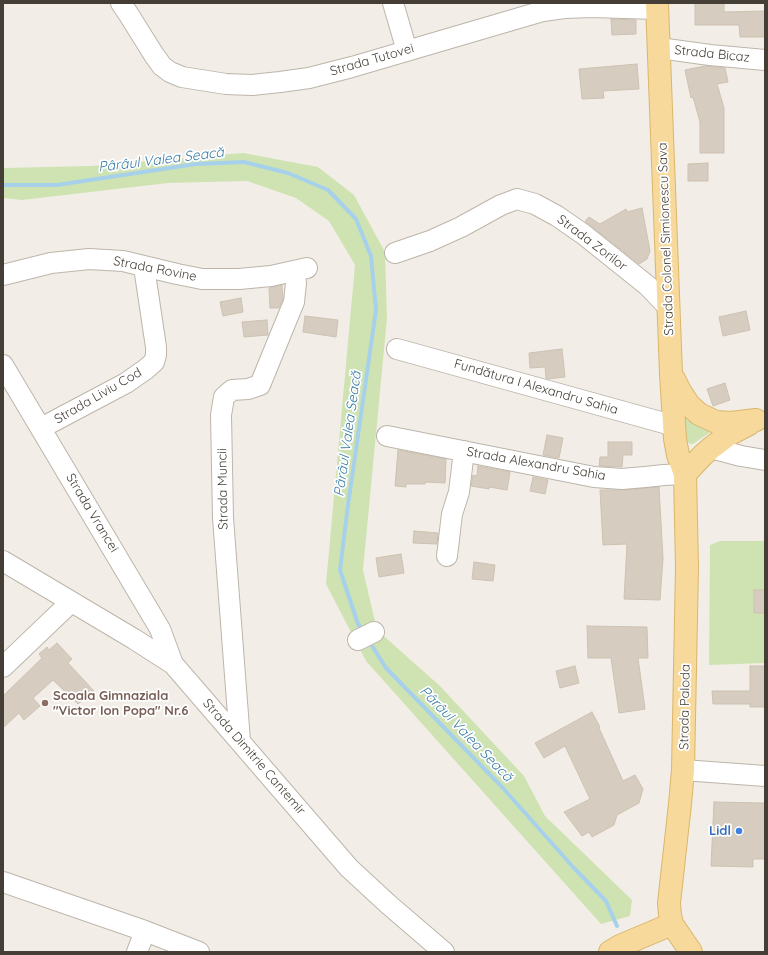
<!DOCTYPE html>
<meta charset="utf-8">
<style>
body{margin:0}
#map{position:relative;width:768px;height:955px;overflow:hidden;background:#f2eee7;font-family:Quicksand,sans-serif}
canvas{display:block}
.frame{position:absolute;inset:0;border:4px solid #443e36;pointer-events:none}
</style>
<div id="map">
<canvas width="768" height="955"></canvas>
<div class="frame"></div>
</div>
<script>
const ctx = document.querySelector('canvas').getContext('2d');
ctx.lineJoin = 'round';
function fill(path, color) { ctx.fillStyle = color; ctx.fill(path, 'evenodd'); }
const toPath = rows => new Path2D(rows.map(r => 'M' + r).join(''));
function strokePath(path, color, width, dash) { ctx.strokeStyle = color; ctx.lineWidth = width; ctx.lineCap = dash ? 'butt' : 'round'; ctx.setLineDash(dash || []); ctx.stroke(path); }
function label(font, color, halo, rows, align = 'center') {
  ctx.font = font + ' Quicksand,sans-serif'; ctx.lineWidth = 3.5; ctx.setLineDash([]); ctx.textBaseline = 'middle'; ctx.strokeStyle = halo; ctx.fillStyle = color; for (const [text, x, y, turn = 0] of rows) {
    ctx.save(); ctx.translate(x, y); ctx.rotate((+turn || 0) * Math.PI / 180); ctx.textAlign = isNaN(turn) ? turn : align; if (halo) ctx.strokeText(text, 0, 0); ctx.fillText(text, 0, 0); ctx.restore();
  }
}
fill(toPath([
 [243,153,318,167,354,195,385,252,387,318,363,570,377,630,440,686,524,776,545,816,632,900,630,916,601,924,366,661,326,584,355,265,329,221,296,198,247,181,168,183,22,200,3,198,3,168,91,166],
 [682,408,712,431,693,444,690,444,686,440],
 [720,541,765,541,765,663,709,665,710,545]
]), '#cfe3b2');
strokePath(toPath([
 [3,185,57,185,196,164,244,162,288,173,328,190,356,219,371,256,376,310,348,505,340,570,358,624,363,631],
 [369,641,386,668,502,787,573,867,606,901,617,926]
]), '#a7d1ea', 4);
const building = toPath([
 [695,3,724,3,724,12,765,11,765,37,740,37,739,25,695,25,695,3],
 [611,19,636,20,636,34,612,35,611,19],
 [637,64,639,89,603,91,604,98,582,99,579,69,637,64],
 [705,66,725,68,728,82,717,84,724,108,724,153,700,153,700,122,693,97,691,98,685,70,705,66],
 [708,163,708,181,688,181,688,164,708,163],
 [642,208,650,251,647,259,639,264,585,221,589,217,600,224,626,209,627,212,642,208],
 [282,285,283,299,279,308,270,308,269,288,282,285],
 [241,298,243,312,223,316,220,302,241,298],
 [746,311,750,330,723,336,719,317,746,311],
 [305,316,338,320,336,337,303,332,305,316],
 [267,320,268,335,244,337,242,322,267,320],
 [562,349,565,377,547,379,546,378,545,367,530,368,529,353,562,349],
 [725,383,730,400,713,406,707,389,725,383],
 [547,435,563,438,559,458,543,455,547,435],
 [608,442,632,442,632,455,623,455,622,467,599,466,600,457,608,457,608,442],
 [398,450,446,459,445,483,425,482,425,484,406,484,406,487,395,486,398,450],
 [478,466,510,472,507,490,489,487,489,489,471,486,473,475,477,476,478,466],
 [533,477,548,480,545,494,530,491,533,477],
 [659,487,663,558,660,600,624,599,627,544,603,545,600,490,623,490,659,487],
 [414,531,438,533,437,544,413,543,414,531],
 [401,554,404,573,379,577,376,558,401,554],
 [474,562,495,565,493,581,472,579,474,562],
 [754,590,765,590,765,613,754,613,754,590],
 [587,626,647,627,648,658,638,658,645,709,619,713,611,658,588,658,587,626],
 [57,643,72,659,68,663,94,691,78,704,53,680,33,698,40,706,24,720,19,713,3,728,3,696,42,658,39,654,47,647,49,650,57,643],
 [575,666,579,683,560,688,556,671,575,666],
 [750,666,765,666,765,707,750,707,750,704,713,704,712,691,750,691,750,666],
 [592,712,600,727,599,728,623,781,635,775,643,789,639,803,617,815,614,825,592,837,589,832,582,836,564,812,590,799,565,746,544,758,535,743,592,712],
 [714,802,765,803,765,859,753,859,753,867,711,866,714,802]
]);
fill(building, '#d6ccc0');
strokePath(building, '#cdc1b1', 1);
const minor = toPath([
 [121,3,129,15,154,55,162,66,170,72,182,77,226,84,252,85,280,82,309,78,352,67,543,11,564,8,592,7,657,9],
 [393,3,407,51],
 [659,48,710,55,765,60],
 [395,253,430,241,461,227,501,205,517,199,535,204,557,216,583,234,648,286,669,308],
 [3,275,51,263,89,259,123,261,177,274,202,279,239,279,271,276,307,268],
 [397,349,675,426],
 [3,365,160,629,173,664],
 [41,428,126,383,146,369,154,362,156,355,156,347,144,267],
 [387,436,594,477,622,479,645,477,664,475,685,474],
 [711,448,741,456,765,460],
 [447,556,452,514,459,492,464,451],
 [3,561,134,639,173,664,349,868,388,904,444,952],
 [358,640,374,632],
 [3,667,71,602],
 [240,741,223,518,221,415,224,397,232,390,248,389,260,385,280,336,294,302,296,283,294,271],
 [683,770,765,776],
 [3,882,145,931,199,952],
 [137,952,145,931]
]);
const major = toPath([
 [657,3,671,374,675,439,678,455,685,474,687,567,683,770,680,804,669,903,670,915,672,924,691,952],
 [674,379,680,391,689,405,699,414,716,422,731,423,756,420],
 [685,474,703,455,711,448,728,435,749,424],
 [610,952,620,946,672,924]
]);
strokePath(minor, '#bdb5aa', 22);
strokePath(major, '#dab66c', 24);
strokePath(minor, '#fff', 20);
strokePath(major, '#f6d99b', 22);
for (const [x, y, r, color] of [
 [45,703,4,"#8d6e63"],
 [739,831,4,"#3f7fe0"]
]) { const dot = new Path2D(); dot.arc(x, y, r, 0, 2 * Math.PI); ctx.fillStyle = color; ctx.fill(dot); strokePath(dot, '#fff', 1.5); }
label('13px', '#443e36', '#fff', [
 ["Strada Bicaz",712,54,6],
 ["Strada Tutovei",372,60,-16],
 ["Strada Colonel Simionescu Sava",666,239,-92],
 ["Strada Zorilor",592,243,37],
 ["Strada Rovine",155,269,11],
 ["Fundătura I Alexandru Sahia",536,387,16],
 ["Strada Liviu Cod",98,396,-30],
 ["Strada Alexandru Sahia",536,464,10],
 ["Strada Muncii",223,489,-91],
 ["Strada Vrancei",92,513,59],
 ["Strada Paloda",685,707,-89],
 ["Strada Dimitrie Cantemir",254,757,49]
]);
label('bold 13px', '#785e54', '#fff', [
 ["Scoala Gimnaziala",53,696],
 ["\"Victor Ion Popa\" Nr.6",53,711]
], 'left');
label('bold 13px', '#366cbe', '#fff', [
 ["Lidl",731,831]
], 'right');
label('italic 14px', '#387ca8', '#fff', [
 ["Pârâul Valea Seacă",161,160,-7],
 ["Pârâul Valea Seacă",348,434,-82],
 ["Pârâul Valea Seacă",466,734,46]
]);
</script>
